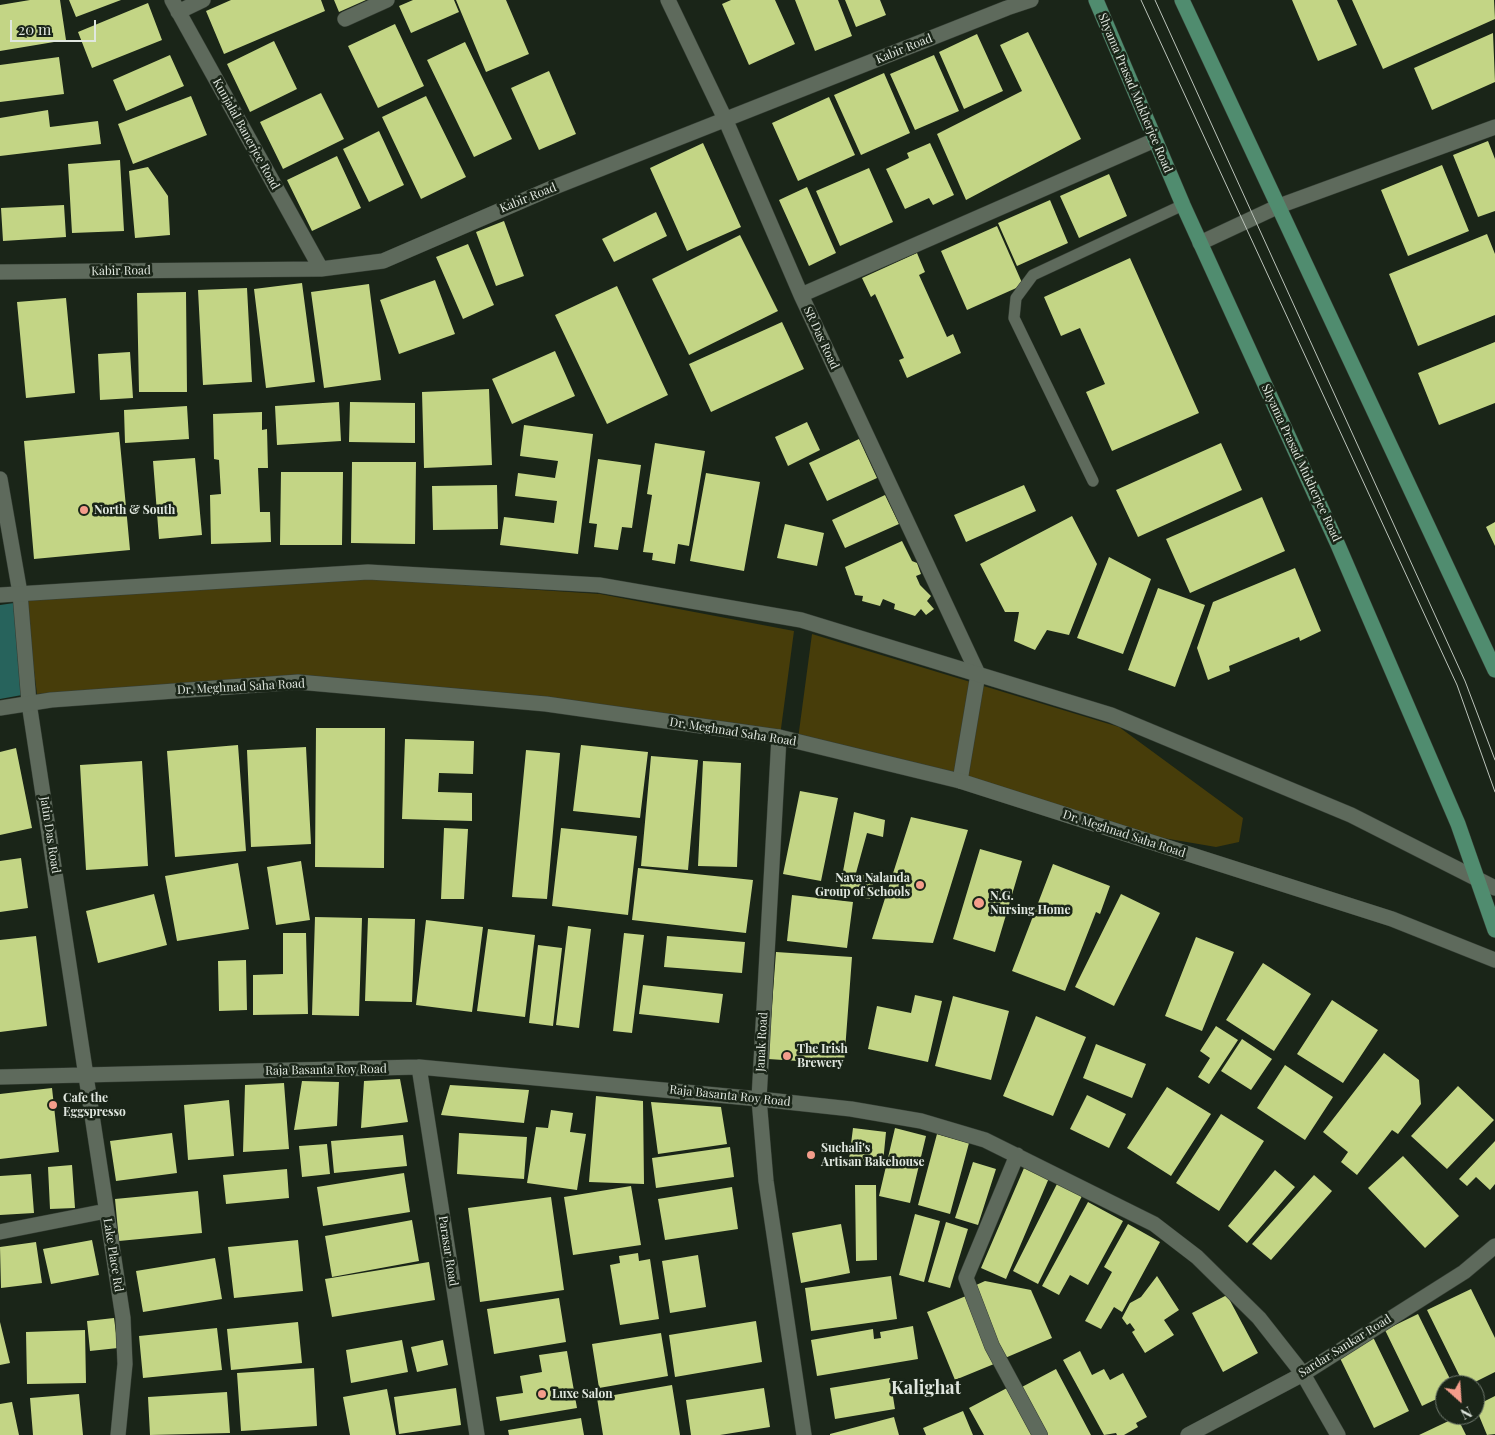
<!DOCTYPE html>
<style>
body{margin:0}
#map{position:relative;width:1495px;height:1435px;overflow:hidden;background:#1a2518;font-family:"Playfair Display",serif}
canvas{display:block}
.north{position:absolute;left:1435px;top:1375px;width:50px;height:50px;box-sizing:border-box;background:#1a2518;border:1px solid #697368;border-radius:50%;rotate:154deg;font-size:14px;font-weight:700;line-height:20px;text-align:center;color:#e0e7df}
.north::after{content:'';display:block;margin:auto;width:18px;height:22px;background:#f49d8b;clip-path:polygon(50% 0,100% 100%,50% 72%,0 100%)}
.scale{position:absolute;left:10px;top:20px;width:86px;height:22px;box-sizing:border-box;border:2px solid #e0e7df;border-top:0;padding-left:6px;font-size:15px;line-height:18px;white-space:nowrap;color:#e0e7df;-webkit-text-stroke:4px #1a2518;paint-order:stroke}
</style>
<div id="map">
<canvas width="1495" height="1435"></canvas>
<div class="north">N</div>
<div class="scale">20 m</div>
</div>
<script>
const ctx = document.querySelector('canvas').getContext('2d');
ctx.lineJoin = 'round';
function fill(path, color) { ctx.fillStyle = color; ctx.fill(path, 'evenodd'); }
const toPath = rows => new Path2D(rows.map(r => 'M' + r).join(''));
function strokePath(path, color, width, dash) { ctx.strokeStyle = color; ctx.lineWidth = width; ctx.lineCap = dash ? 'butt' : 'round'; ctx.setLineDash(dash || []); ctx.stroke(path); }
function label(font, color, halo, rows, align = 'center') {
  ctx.font = font + ' "Playfair Display",serif'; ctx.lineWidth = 5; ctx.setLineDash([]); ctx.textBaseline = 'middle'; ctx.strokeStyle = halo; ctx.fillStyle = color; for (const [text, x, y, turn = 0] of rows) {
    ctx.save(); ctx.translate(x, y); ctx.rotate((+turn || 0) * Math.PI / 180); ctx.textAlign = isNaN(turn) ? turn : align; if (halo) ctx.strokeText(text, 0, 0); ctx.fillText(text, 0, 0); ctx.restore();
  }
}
fill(toPath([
 [371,579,600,594,794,631,780,736,541,696,304,675,37,694,25,600],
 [812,634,1119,727,1243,818,1239,842,1216,847,1128,832,798,739]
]), '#473d0a');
fill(toPath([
 [14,603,22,695,0,699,0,605]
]), '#27635c');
fill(toPath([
 [30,0,60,0,66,40,0,51,0,5],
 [69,0,121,0,76,17],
 [231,0,321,0,325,11,224,54,206,11],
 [334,0,366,0,339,12],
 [413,0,454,0,459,12,411,33,399,6],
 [456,0,506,0,529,54,486,72],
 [731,0,775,0,795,44,749,65,722,4],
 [795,0,838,0,852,36,815,51],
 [845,0,880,0,886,15,856,27],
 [1292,0,1337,0,1357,45,1318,61],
 [1352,0,1494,0,1495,19,1383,69],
 [148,3,162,40,92,68,78,32],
 [395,24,424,86,378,108,348,46],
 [1028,32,1081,139,966,200,937,134,1022,91,1000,45],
 [1493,33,1495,82,1432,110,1414,68],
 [977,34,1003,91,964,109,939,52],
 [274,41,297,89,250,112,227,64],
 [465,42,512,139,474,157,427,60],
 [170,55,184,86,126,111,113,80],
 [934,55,959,111,915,130,890,74],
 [59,57,64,94,0,102,0,65],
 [549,71,576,134,539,150,511,88],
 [884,73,910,133,861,155,834,95],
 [321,93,344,139,283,169,260,122],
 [191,96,207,135,133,164,118,124],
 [426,96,466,177,421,199,382,117],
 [829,97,855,155,798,181,772,123],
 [48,110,50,127,98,121,101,144,0,156,0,118],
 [379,131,404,185,369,202,343,149],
 [1488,141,1495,159,1495,211,1478,217,1453,155],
 [703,143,741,227,687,251,650,168],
 [930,143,954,195,933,205,929,198,905,209,886,169,909,158,907,153],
 [337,156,361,208,312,231,287,180],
 [120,160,124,231,72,233,68,164],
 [1442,165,1469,231,1408,256,1381,190],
 [148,167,168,196,170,235,135,238,129,171],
 [869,168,893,222,840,246,816,191],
 [1109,174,1127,216,1079,238,1060,196],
 [807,187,836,253,809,266,779,200],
 [1050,200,1068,243,1017,266,998,223],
 [64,205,66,237,3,241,1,208],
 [656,212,667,236,614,262,602,239],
 [504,221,524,276,496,286,476,232],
 [997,226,1023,285,967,310,941,251],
 [1487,234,1495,254,1495,315,1418,346,1389,274],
 [740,235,778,311,689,355,652,279],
 [468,244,494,305,463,319,436,257],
 [917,253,925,272,919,275,947,337,953,334,961,353,907,378,899,360,904,358,875,294,871,297,862,278],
 [1130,258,1199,413,1112,451,1086,392,1105,384,1080,328,1061,336,1044,297],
 [435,280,455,334,399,354,380,300],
 [302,283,315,382,266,388,254,289],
 [369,284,381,380,324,388,311,292],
 [617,286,668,395,607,424,555,315],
 [247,288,252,382,203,385,198,290],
 [186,292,187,392,139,392,137,293],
 [66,298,75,393,26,398,17,302],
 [782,322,804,369,711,412,689,364],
 [1495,342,1495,403,1439,425,1418,373],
 [555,351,575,396,512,424,492,379],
 [130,352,133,398,100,400,98,354],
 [489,389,492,465,424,468,422,392],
 [339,402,341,441,277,445,275,406],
 [350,402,415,403,415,443,349,442],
 [187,406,189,439,125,443,124,410],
 [262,412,262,430,267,429,268,468,258,468,260,512,270,512,271,542,211,544,210,495,221,494,219,460,214,459,213,414],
 [807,422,820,450,788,466,775,437],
 [524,425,593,434,578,554,500,545,504,517,554,523,557,501,515,496,518,473,555,478,558,461,520,456],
 [119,432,130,550,34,559,24,441],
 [859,439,877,478,827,501,809,463],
 [655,443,705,451,689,546,678,544,675,564,652,560,653,553,643,552,652,495,647,494],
 [1221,443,1242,490,1138,537,1116,490],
 [195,458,202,535,159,539,153,461],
 [598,459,641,465,632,528,622,527,618,550,594,547,597,524,589,523],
 [352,462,416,462,415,544,351,543],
 [281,472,343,472,342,545,280,545],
 [706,473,760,482,744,571,690,561],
 [497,485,498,529,433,530,432,486],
 [1024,485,1036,511,966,542,954,515],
 [885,495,899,524,845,548,832,520],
 [1262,497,1285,551,1190,593,1166,539],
 [1072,516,1097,564,1069,635,1047,630,1035,650,1014,641,1019,612,1005,612,980,564],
 [1495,522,1495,546,1486,527],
 [785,524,824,533,817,566,777,558],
 [902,541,912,561,917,563,921,574,916,576,920,585,931,596,927,601,934,609,926,615,921,609,915,616,894,609,895,604,883,599,880,606,862,601,863,596,855,595,845,567],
 [1109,557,1151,579,1123,654,1077,638],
 [1295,568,1321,631,1300,641,1299,637,1229,666,1230,671,1208,680,1197,648,1213,602],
 [1158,588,1205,605,1175,687,1128,670],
 [316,728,385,728,384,868,315,867],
 [405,739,474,741,473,774,439,773,438,792,472,793,472,821,402,819],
 [238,745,246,851,175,857,167,751],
 [581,745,648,752,640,818,573,811],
 [306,747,311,844,251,847,247,750],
 [16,748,32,828,0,835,0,752],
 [526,750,560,753,547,899,512,897],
 [651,756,698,760,688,870,641,866],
 [142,761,148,866,86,870,80,765],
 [703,761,741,763,737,867,698,866],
 [800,791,838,798,821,881,783,874],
 [854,812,885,820,883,837,867,833,856,873,874,878,870,899,839,893],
 [911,817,968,830,933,943,872,939],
 [444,828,468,829,464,899,441,899],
 [561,828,637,836,628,915,552,906],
 [980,849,1022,861,995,952,953,939],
 [21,858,28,908,0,912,0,861],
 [301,861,310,920,276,925,267,867],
 [238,863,249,929,177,941,165,876],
 [1053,864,1110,886,1100,914,1096,912,1065,991,1012,971],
 [638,868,753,880,746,933,632,920],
 [154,894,167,945,98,963,86,911],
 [1121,894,1160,913,1114,1006,1075,987],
 [792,895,853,902,847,948,787,941],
 [315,917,362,918,359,1016,312,1015],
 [368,918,415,919,412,1002,365,1001],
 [426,920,483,927,472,1012,416,1005],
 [568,926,591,929,579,1028,556,1025],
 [488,929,535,935,525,1017,477,1011],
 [283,933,306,933,308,1014,253,1015,253,975,283,974],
 [624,933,644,935,632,1033,613,1031],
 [36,936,47,1026,0,1032,0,940],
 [667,936,745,942,742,973,664,967],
 [1196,937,1234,952,1202,1031,1165,1016],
 [538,945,562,948,553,1026,529,1023],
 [776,952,852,957,844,1064,768,1059],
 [246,960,247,1010,219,1011,218,961],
 [1263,963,1311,994,1274,1051,1226,1020],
 [643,985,723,994,719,1023,639,1014],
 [915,995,942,1001,928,1062,868,1049,877,1006,911,1013],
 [953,996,1009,1011,991,1080,935,1066],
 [1332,1000,1378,1030,1343,1083,1297,1054],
 [1036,1016,1086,1037,1053,1116,1003,1096],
 [1216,1026,1238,1040,1209,1084,1198,1077,1210,1058,1200,1051],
 [1242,1039,1272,1059,1251,1090,1221,1071],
 [1096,1044,1146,1064,1132,1098,1083,1078],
 [1384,1053,1419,1080,1421,1104,1398,1134,1392,1130,1357,1175,1341,1162,1348,1152,1323,1132],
 [1285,1065,1333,1097,1305,1140,1257,1108],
 [400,1079,408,1122,361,1128,364,1081],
 [302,1081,339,1082,337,1126,294,1130],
 [284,1083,289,1149,243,1152,245,1085],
 [450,1085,529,1090,524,1123,441,1115],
 [1458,1086,1494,1120,1447,1169,1411,1136],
 [1167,1087,1211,1114,1171,1176,1127,1148],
 [52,1088,59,1152,0,1159,0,1094],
 [1087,1095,1126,1114,1109,1148,1070,1129],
 [596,1096,643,1101,644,1184,589,1182],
 [229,1100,234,1156,188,1160,184,1105],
 [651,1102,721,1107,727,1144,658,1154],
 [551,1110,573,1113,570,1132,586,1134,577,1190,527,1183,536,1127,548,1128],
 [1221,1114,1264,1141,1219,1211,1176,1183],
 [853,1128,886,1132,883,1163,849,1160],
 [895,1128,926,1136,910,1203,879,1196],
 [172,1133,177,1173,116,1181,110,1141],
 [459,1133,527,1137,524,1179,457,1174],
 [937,1134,969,1143,950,1214,918,1205],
 [403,1135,407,1166,334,1173,331,1141],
 [1495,1141,1495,1184,1490,1190,1476,1177,1467,1186,1459,1179],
 [327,1144,330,1174,302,1177,299,1146],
 [730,1147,734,1177,656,1188,652,1158],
 [1403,1156,1459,1216,1425,1248,1368,1188],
 [973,1162,996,1169,978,1225,955,1218],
 [72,1165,75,1208,50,1209,48,1167],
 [1024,1168,1049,1178,1006,1279,981,1268],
 [287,1169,289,1198,226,1204,223,1175],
 [1275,1170,1295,1187,1247,1243,1228,1226],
 [404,1173,410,1212,323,1226,317,1187],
 [31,1174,34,1213,0,1215,0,1176],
 [1314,1175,1332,1191,1271,1260,1252,1244],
 [1059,1180,1084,1192,1038,1284,1013,1271],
 [855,1185,876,1185,877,1260,856,1261],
 [631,1186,641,1245,573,1255,564,1197],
 [732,1187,738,1229,665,1240,658,1199],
 [198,1191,202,1233,119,1241,115,1199],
 [551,1197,564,1290,480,1302,468,1208],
 [1088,1202,1123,1221,1088,1285,1070,1275,1059,1295,1042,1286],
 [915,1214,940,1221,924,1282,899,1275],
 [412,1220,419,1261,332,1277,325,1236],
 [946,1222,968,1229,950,1288,928,1282],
 [841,1224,850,1273,801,1283,792,1233],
 [1128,1224,1160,1242,1122,1312,1114,1307,1101,1329,1085,1321,1112,1272,1104,1267],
 [92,1240,99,1275,51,1284,43,1249],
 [298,1240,303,1291,234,1298,228,1247],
 [36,1242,42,1283,1,1288,0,1247],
 [638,1253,639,1261,650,1259,659,1319,620,1325,610,1265,620,1263,619,1256],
 [698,1255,706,1307,670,1313,662,1261],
 [215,1258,222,1299,143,1312,136,1271],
 [429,1262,435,1300,332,1317,325,1279],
 [891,1276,897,1319,811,1331,805,1288],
 [1157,1276,1179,1310,1164,1320,1174,1335,1145,1353,1132,1332,1135,1330,1130,1323,1127,1325,1122,1318,1130,1303,1141,1297],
 [985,1281,1031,1290,1052,1338,1005,1358,974,1286],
 [1471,1289,1495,1338,1495,1372,1469,1385,1464,1385,1427,1310],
 [1227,1295,1258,1353,1223,1372,1192,1313],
 [966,1296,994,1364,955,1380,927,1312],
 [559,1298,566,1342,494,1354,487,1309],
 [1418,1314,1453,1385,1445,1385,1445,1395,1422,1406,1385,1330],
 [114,1318,118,1348,90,1351,87,1321],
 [756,1321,762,1362,675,1377,669,1335],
 [0,1322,10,1363,0,1365],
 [298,1322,302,1363,231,1370,227,1329],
 [913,1326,918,1359,817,1376,811,1340,873,1329,874,1339,881,1338,880,1332],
 [217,1328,222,1370,143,1378,139,1336],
 [85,1330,86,1383,27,1384,26,1332],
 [661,1333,668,1376,599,1388,592,1344],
 [1373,1337,1409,1411,1374,1428,1338,1354],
 [402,1340,408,1372,351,1383,346,1350],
 [443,1340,448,1365,417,1372,411,1347],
 [567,1351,577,1408,500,1421,496,1397,523,1393,520,1376,542,1372,539,1355],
 [1080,1351,1092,1375,1104,1369,1110,1380,1123,1373,1147,1417,1136,1423,1138,1427,1124,1435,1117,1435,1116,1433,1104,1435,1063,1360],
 [314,1368,317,1426,241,1431,237,1373],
 [1056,1369,1091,1435,1046,1435,1020,1388],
 [890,1378,895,1409,835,1419,830,1388],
 [672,1385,680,1435,603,1435,597,1398],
 [456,1388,461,1425,399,1434,394,1397],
 [764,1388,770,1427,720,1435,691,1435,686,1400],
 [1007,1388,1032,1435,984,1435,969,1408],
 [387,1389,396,1435,350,1435,343,1397],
 [227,1392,230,1433,150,1435,148,1397],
 [79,1394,83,1435,33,1435,30,1398],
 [1495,1396,1495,1434,1487,1435,1475,1406],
 [12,1402,19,1435,0,1435,0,1404],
 [963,1411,973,1435,926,1435,923,1428],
 [894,1417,899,1435,830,1435,830,1434],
 [1457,1417,1466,1435,1419,1435],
 [581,1418,584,1435,509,1435,508,1430]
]), '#c3d585');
const service = toPath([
 [1093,481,1014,318,1016,298,1033,275,1183,205]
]);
const minor = toPath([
 [172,0,321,269],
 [668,0,726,121,801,295,978,674,960,781],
 [178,12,203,0],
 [345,19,387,0],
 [1200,243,1279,206,1495,127],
 [0,272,321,269,383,261,552,188,1007,8,1031,0],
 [801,295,1155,140],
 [0,479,20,593,29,703,123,1318,125,1364,118,1435],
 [779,737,759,1099,766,1181,804,1435],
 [419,1067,477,1435],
 [0,1077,419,1067,759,1099,851,1109,921,1121,985,1140,1154,1224,1197,1257,1259,1318,1303,1374,1338,1435],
 [1017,1155,966,1278,992,1346,1040,1435],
 [0,1232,106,1211],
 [1188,1435,1303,1374,1464,1272,1495,1246]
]);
const tertiary = toPath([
 [0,595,368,572,599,585,801,620,1111,715,1351,815,1495,888],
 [0,708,51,700,298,682,546,704,779,737,960,781,1392,919,1495,960]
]);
const primary = toPath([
 [1096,0,1183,205,1338,545,1458,824,1495,930],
 [1182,0,1495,670]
]);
strokePath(service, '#353e34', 12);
strokePath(minor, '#353e34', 16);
strokePath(tertiary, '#353e34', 16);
strokePath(primary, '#353e34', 16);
strokePath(service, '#5e6a5c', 11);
strokePath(minor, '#5e6a5c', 15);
strokePath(tertiary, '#5e6a5c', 15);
strokePath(primary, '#508c6f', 15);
strokePath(toPath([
 [1141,0,1457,685,1495,792],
 [1155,0,1465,681,1495,760]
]), '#bcc4bb', 1);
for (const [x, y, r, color] of [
 [84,510,5,"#f49d8b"],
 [920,885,5,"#f49d8b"],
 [979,903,6,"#f49d8b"],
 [787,1056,5,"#f49d8b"],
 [53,1105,5,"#f49d8b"],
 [811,1155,5,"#f49d8b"],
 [542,1394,5,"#f49d8b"]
]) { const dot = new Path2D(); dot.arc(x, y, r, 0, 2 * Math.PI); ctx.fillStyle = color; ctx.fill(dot); strokePath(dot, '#1a2518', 2); }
label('12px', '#e0e7df', '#1a2518', [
 ["Kabir Road",904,49,-22],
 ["Shyama Prasad Mukherjee Road",1135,93,67],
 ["Kunjalal Banerjee Road",246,134,61],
 ["Kabir Road",528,198,-22],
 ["Kabir Road",121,271,-1],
 ["SR Das Road",821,338,65],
 ["Shyama Prasad Mukherjee Road",1301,463,65],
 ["Dr. Meghnad Saha Road",241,687,-3],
 ["Dr. Meghnad Saha Road",733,732,9],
 ["Dr. Meghnad Saha Road",1124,834,18],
 ["Jatin Das Road",50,835,81],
 ["Janak Road",762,1042,-87],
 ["Raja Basanta Roy Road",326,1070,-1],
 ["Raja Basanta Roy Road",730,1096,6],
 ["Parasar Road",448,1251,81],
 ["Lake Place Rd",113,1255,81],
 ["Sardar Sankar Road",1345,1346,-32]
]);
label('bold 12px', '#e0e7df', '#1a2518', [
 ["North & South",94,510],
 ["Nava Nalanda",910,878,"right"],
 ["Group of Schools",910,892,"right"],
 ["N.G.",990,896],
 ["Nursing Home",990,910],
 ["The Irish",797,1049],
 ["Brewery",797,1063],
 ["Cafe the",63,1098],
 ["Eggspresso",63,1112],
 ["Suchali's",821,1148],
 ["Artisan Bakehouse",821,1162],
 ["Luxe Salon",552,1394]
], 'left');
label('bold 18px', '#e0e7df', '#1a2518', [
 ["Kalighat",926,1388]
]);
</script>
